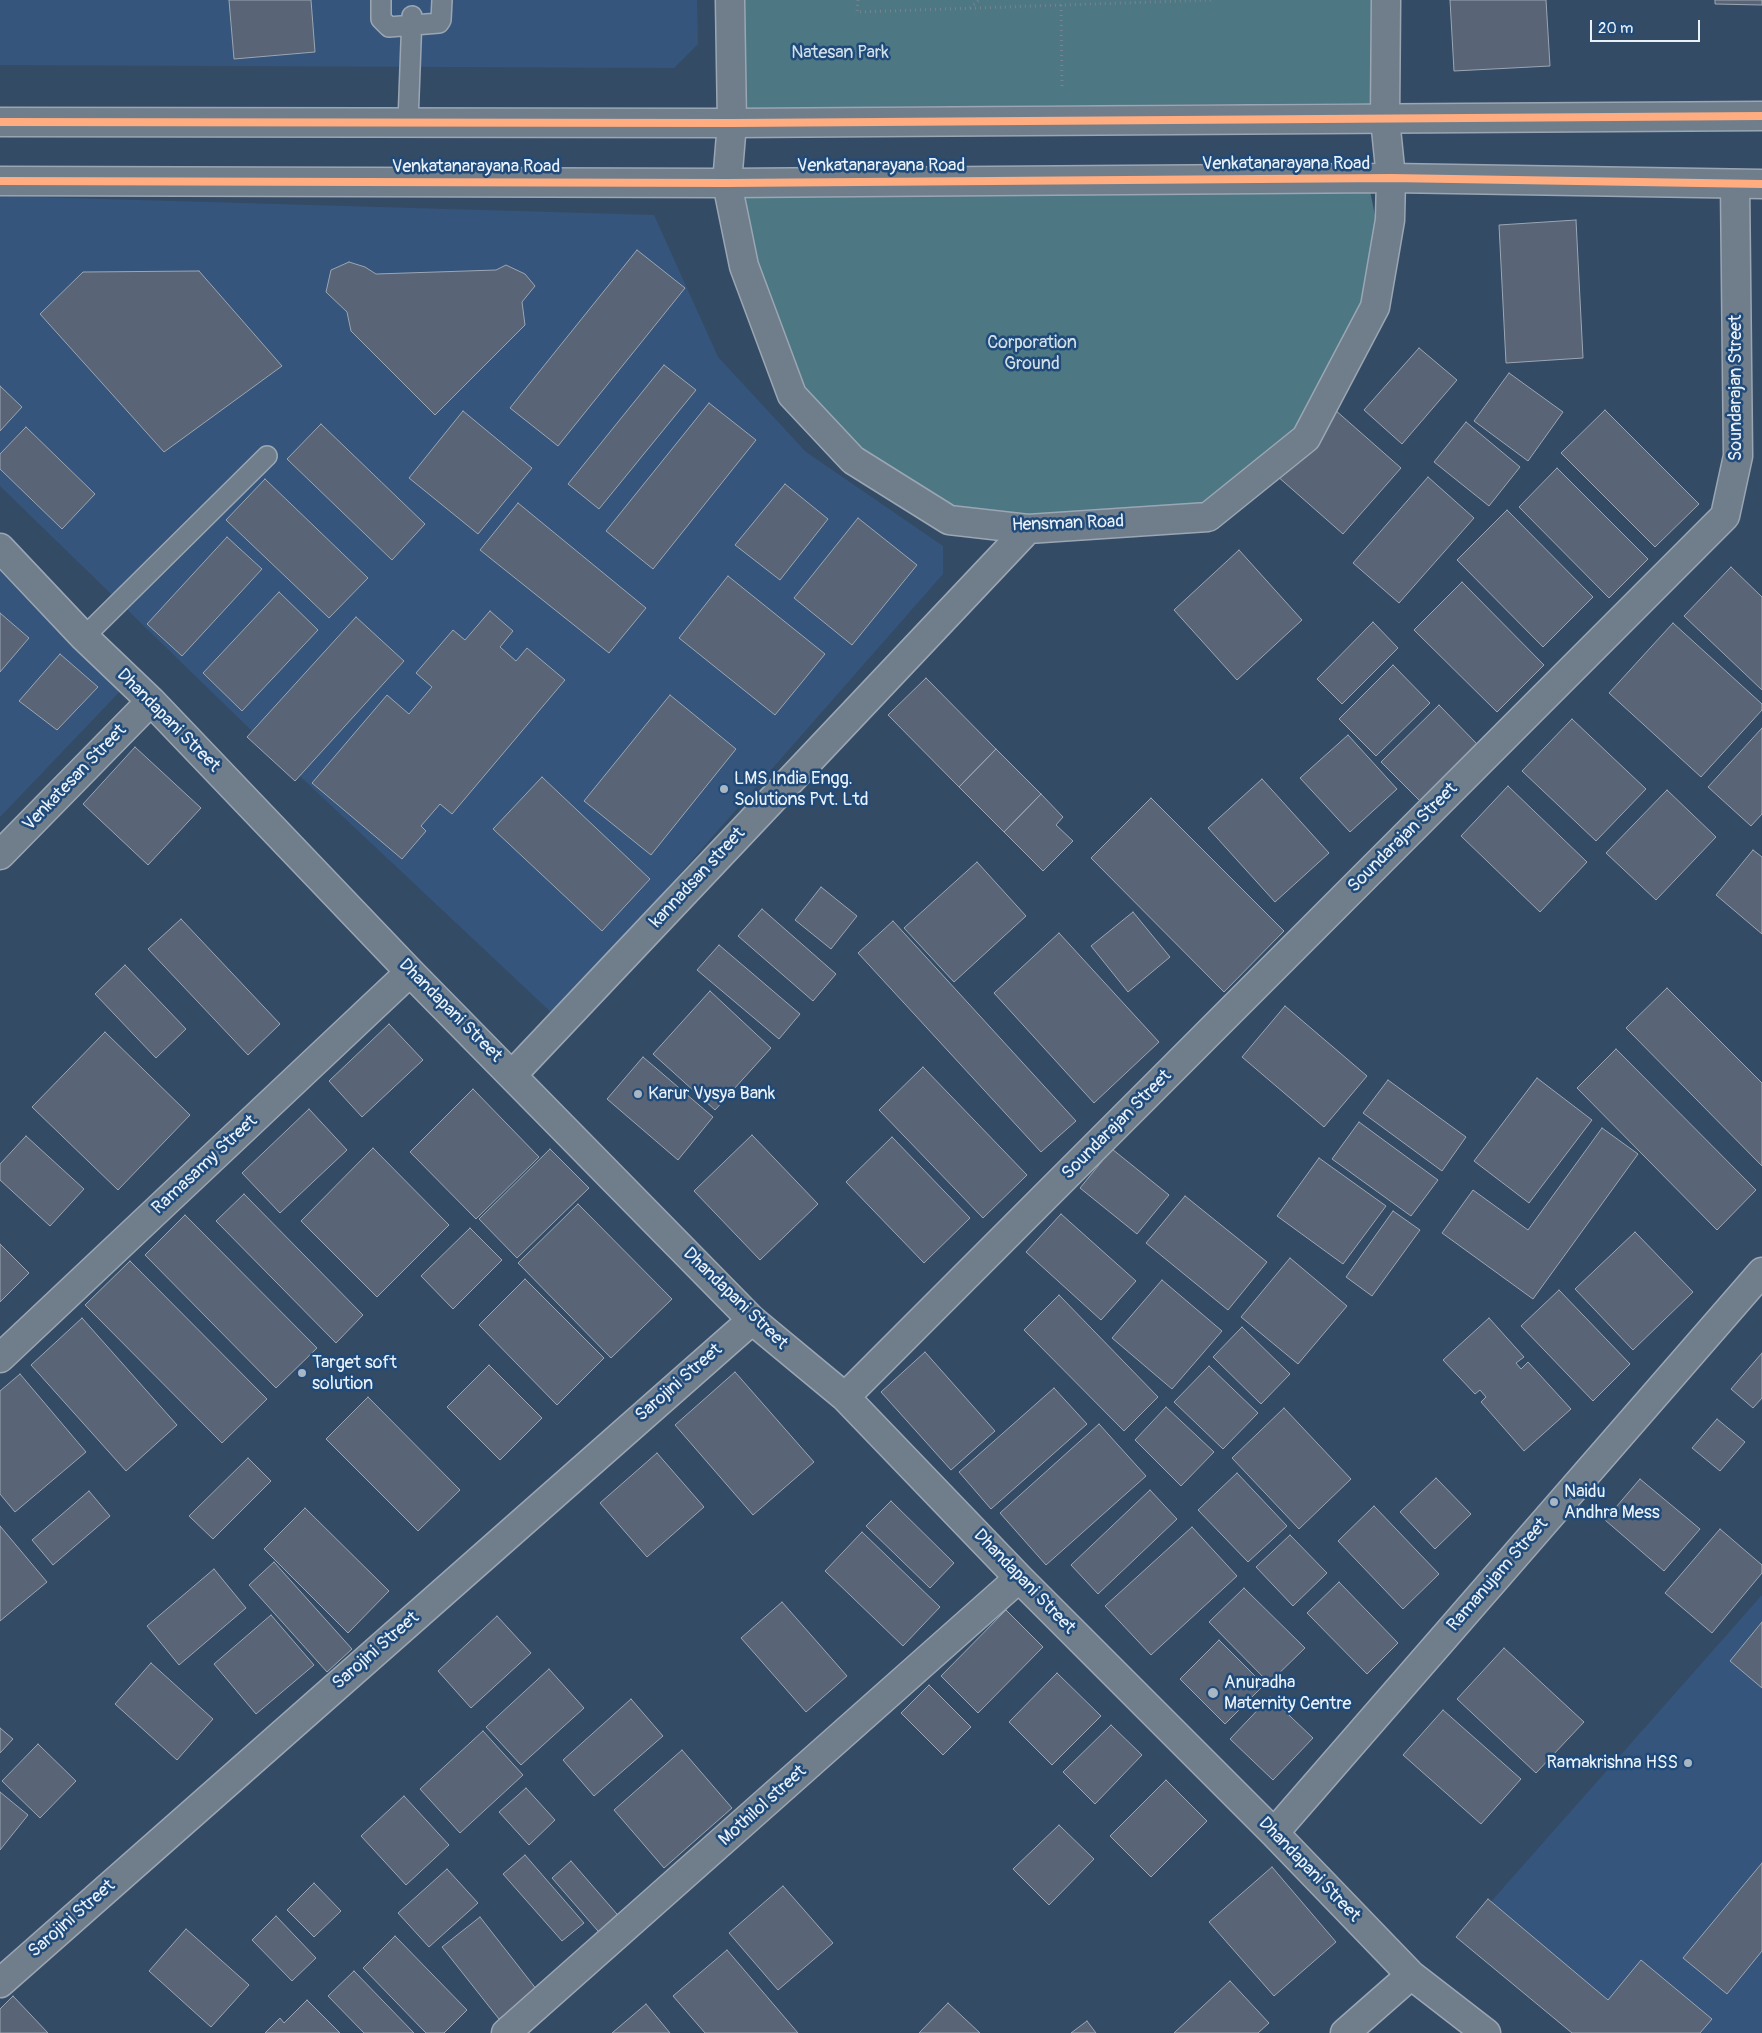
<!DOCTYPE html>
<style>
body{margin:0}
#map{position:relative;width:1762px;height:2033px;overflow:hidden;background:#344b65;font-family:Pangolin,sans-serif}
canvas{display:block}
.scale{position:absolute;left:1590px;top:20px;width:110px;height:22px;box-sizing:border-box;border:2px solid #e8f1f8;border-top:0;padding-left:6px;font-size:15px;line-height:18px;white-space:nowrap;color:#e8f1f8;-webkit-text-stroke:4px #1f4a7a;paint-order:stroke}
</style>
<div id="map">
<canvas width="1762" height="2033"></canvas>
<div class="scale">20 m</div>
</div>
<script>
const ctx = document.querySelector('canvas').getContext('2d');
ctx.lineJoin = 'round';
function fill(path, color) { ctx.fillStyle = color; ctx.fill(path, 'evenodd'); }
const toPath = rows => new Path2D(rows.map(r => 'M' + r).join(''));
function strokePath(path, color, width, dash) { ctx.strokeStyle = color; ctx.lineWidth = width; ctx.lineCap = dash ? 'butt' : 'round'; ctx.setLineDash(dash || []); ctx.stroke(path); }
function label(font, color, halo, rows, align = 'center') {
  ctx.font = font + ' Pangolin,sans-serif'; ctx.lineWidth = 5; ctx.setLineDash([]); ctx.textBaseline = 'middle'; ctx.strokeStyle = halo; ctx.fillStyle = color; for (const [text, x, y, turn = 0] of rows) {
    ctx.save(); ctx.translate(x, y); ctx.rotate((+turn || 0) * Math.PI / 180); ctx.textAlign = isNaN(turn) ? turn : align; if (halo) ctx.strokeText(text, 0, 0); ctx.fillText(text, 0, 0); ctx.restore();
  }
}
fill(toPath([
 [0,0,697,0,698,44,674,68,0,65],
 [0,196,654,215,718,357,806,452,943,546,943,574,555,1016,252,731,0,486],
 [0,563,127,684,0,817],
 [1762,1595,1762,2033,1585,2033,1466,1930]
]), '#36557c');
fill(toPath([
 [739,0,1379,0,1376,103,740,108],
 [1368,180,1377,226,1362,310,1296,435,1202,510,1029,523,954,513,862,456,804,394,758,270,741,190]
]), '#4c7783');
const building = toPath([
 [229,0,311,0,315,52,234,59,229,0],
 [1450,0,1546,0,1550,66,1454,71,1450,0],
 [1715,0,1762,0,1762,5,1715,4,1715,0],
 [1576,220,1583,358,1506,363,1499,225,1576,220],
 [637,250,685,288,558,446,510,408,637,250],
 [349,262,365,267,376,274,496,270,506,265,525,274,535,286,522,302,525,325,435,415,351,331,347,312,326,292,331,270,349,262],
 [199,271,282,366,164,452,40,314,83,272,199,271],
 [1419,348,1457,380,1402,444,1364,410,1419,348],
 [664,365,696,390,599,509,568,484,664,365],
 [1509,373,1563,412,1528,461,1474,421,1509,373],
 [0,386,22,407,0,431,0,386],
 [709,403,756,440,653,569,606,531,709,403],
 [1334,409,1401,468,1343,534,1276,475,1334,409],
 [1605,410,1699,504,1655,547,1561,453,1605,410],
 [463,411,532,468,478,534,409,478,463,411],
 [1466,422,1520,467,1489,506,1434,462,1466,422],
 [321,424,425,524,392,560,287,459,321,424],
 [26,427,95,494,62,529,0,469,0,454,26,427],
 [1557,468,1648,559,1609,598,1519,507,1557,468],
 [1428,477,1474,518,1399,603,1353,563,1428,477],
 [265,479,368,578,329,618,226,520,265,479],
 [785,484,828,519,780,580,735,545,785,484],
 [518,503,646,608,609,653,480,550,518,503],
 [1507,510,1593,597,1543,647,1457,560,1507,510],
 [858,518,917,565,852,645,794,598,858,518],
 [227,537,262,569,182,656,147,624,227,537],
 [1239,550,1302,620,1237,680,1174,610,1239,550],
 [1731,567,1762,597,1762,690,1684,616,1731,567],
 [728,576,825,654,775,715,679,638,728,576],
 [1462,582,1544,665,1497,712,1414,630,1462,582],
 [279,592,318,630,242,711,203,673,279,592],
 [490,611,513,631,500,647,516,661,527,648,565,680,452,814,440,804,421,826,426,831,402,859,312,783,387,695,409,714,432,687,416,673,453,630,465,640,490,611],
 [0,613,29,638,0,672,0,613],
 [356,617,404,661,295,781,247,737,356,617],
 [1373,622,1398,648,1342,704,1317,679,1373,622],
 [1673,623,1762,704,1762,710,1701,777,1609,693,1673,623],
 [60,654,98,687,57,730,19,701,60,654],
 [1393,665,1430,703,1376,756,1339,719,1393,665],
 [926,678,996,749,959,787,888,715,926,678],
 [670,695,736,749,651,855,584,801,670,695],
 [1439,705,1479,746,1422,803,1381,762,1439,705],
 [1572,719,1646,789,1596,841,1522,771,1572,719],
 [1762,728,1762,814,1751,826,1708,787,1762,728],
 [1348,735,1397,789,1350,832,1300,778,1348,735],
 [135,747,201,808,148,865,83,804,135,747],
 [996,749,1041,794,1004,832,959,787,996,749],
 [542,777,650,879,602,931,493,829,542,777],
 [1262,779,1329,853,1275,902,1208,828,1262,779],
 [1508,786,1587,862,1540,912,1461,836,1508,786],
 [1667,790,1716,837,1656,900,1606,853,1667,790],
 [1041,794,1063,817,1056,825,1073,841,1043,871,1004,832,1041,794],
 [1151,798,1284,931,1224,992,1091,858,1151,798],
 [1753,850,1762,857,1762,934,1716,895,1753,850],
 [977,862,1026,916,954,982,904,928,977,862],
 [821,887,857,916,831,949,795,920,821,887],
 [762,909,836,974,813,1001,738,936,762,909],
 [1133,912,1170,957,1128,992,1091,946,1133,912],
 [181,919,280,1024,248,1055,148,949,181,919],
 [893,921,1076,1121,1041,1152,858,953,893,921],
 [1059,933,1159,1042,1094,1103,994,993,1059,933],
 [719,945,800,1014,779,1039,697,970,719,945],
 [125,965,186,1029,156,1058,95,994,125,965],
 [1667,988,1762,1083,1762,1166,1626,1028,1667,988],
 [710,991,771,1048,715,1110,653,1054,710,991],
 [1285,1006,1367,1076,1324,1127,1242,1057,1285,1006],
 [389,1024,423,1060,362,1117,329,1081,389,1024],
 [105,1032,190,1115,118,1190,32,1107,105,1032],
 [1616,1049,1756,1190,1717,1230,1577,1088,1616,1049],
 [643,1057,713,1117,678,1160,607,1099,643,1057],
 [923,1067,1027,1175,983,1218,879,1110,923,1067],
 [1537,1078,1592,1120,1529,1203,1474,1161,1537,1078],
 [1388,1080,1466,1137,1442,1171,1363,1113,1388,1080],
 [473,1089,539,1157,476,1219,410,1152,473,1089],
 [309,1109,347,1150,280,1213,242,1173,309,1109],
 [1359,1122,1438,1180,1411,1216,1332,1159,1359,1122],
 [1602,1128,1638,1154,1533,1299,1442,1233,1473,1190,1528,1230,1602,1128],
 [752,1135,818,1204,760,1260,694,1191,752,1135],
 [26,1136,84,1189,50,1226,0,1180,0,1164,26,1136],
 [892,1137,970,1218,924,1263,846,1182,892,1137],
 [373,1148,449,1225,377,1297,301,1221,373,1148],
 [550,1149,589,1188,517,1258,479,1219,550,1149],
 [1112,1149,1169,1195,1137,1234,1080,1188,1112,1149],
 [1319,1158,1386,1206,1343,1264,1277,1216,1319,1158],
 [244,1194,363,1315,336,1343,216,1221,244,1194],
 [1185,1196,1267,1262,1228,1310,1146,1243,1185,1196],
 [578,1204,672,1299,611,1358,518,1263,578,1204],
 [1393,1211,1420,1230,1372,1296,1346,1277,1393,1211],
 [1061,1214,1136,1281,1101,1320,1026,1252,1061,1214],
 [185,1215,317,1348,276,1388,145,1255,185,1215],
 [470,1228,502,1260,453,1309,421,1276,470,1228],
 [1635,1232,1693,1292,1633,1350,1575,1289,1635,1232],
 [0,1244,29,1273,0,1302,0,1244],
 [1290,1258,1347,1306,1298,1364,1241,1317,1290,1258],
 [130,1261,267,1399,222,1443,85,1305,130,1261],
 [525,1279,604,1358,557,1405,479,1325,525,1279],
 [1162,1280,1222,1331,1172,1389,1112,1338,1162,1280],
 [1559,1290,1630,1364,1593,1401,1521,1326,1559,1290],
 [1059,1295,1158,1397,1124,1431,1024,1330,1059,1295],
 [82,1318,177,1425,126,1471,31,1365,82,1318],
 [1489,1318,1524,1357,1516,1363,1521,1369,1528,1362,1571,1409,1524,1451,1481,1402,1486,1397,1480,1390,1475,1394,1443,1360,1489,1318],
 [1242,1327,1290,1374,1261,1404,1213,1357,1242,1327],
 [925,1352,995,1431,951,1470,881,1392,925,1352],
 [1762,1353,1762,1398,1753,1408,1731,1389,1762,1353],
 [489,1365,542,1418,500,1460,447,1407,489,1365],
 [1209,1366,1258,1413,1223,1449,1174,1402,1209,1366],
 [735,1372,814,1462,753,1515,675,1425,735,1372],
 [20,1374,86,1452,15,1512,0,1494,0,1391,20,1374],
 [1054,1388,1087,1424,991,1509,959,1472,1054,1388],
 [368,1397,460,1490,418,1531,326,1439,368,1397],
 [1166,1407,1214,1452,1181,1486,1135,1440,1166,1407],
 [1284,1408,1351,1479,1299,1529,1232,1458,1284,1408],
 [1717,1419,1745,1442,1720,1471,1692,1448,1717,1419],
 [1099,1424,1146,1476,1046,1565,1000,1513,1099,1424],
 [657,1453,704,1507,647,1557,600,1503,657,1453],
 [248,1458,271,1481,213,1539,189,1516,248,1458],
 [1237,1473,1287,1526,1248,1562,1198,1510,1237,1473],
 [1436,1478,1471,1514,1435,1549,1400,1512,1436,1478],
 [1640,1479,1700,1529,1664,1571,1605,1520,1640,1479],
 [1150,1490,1177,1519,1098,1594,1071,1565,1150,1490],
 [89,1491,110,1516,53,1565,32,1540,89,1491],
 [891,1501,954,1563,930,1588,866,1526,891,1501],
 [1374,1506,1439,1574,1403,1609,1338,1541,1374,1506],
 [305,1508,389,1591,348,1633,264,1549,305,1508],
 [0,1526,47,1582,0,1621,0,1526],
 [1192,1527,1237,1576,1151,1655,1105,1606,1192,1527],
 [1720,1529,1762,1565,1762,1573,1712,1633,1665,1593,1720,1529],
 [862,1532,940,1607,903,1646,825,1571,862,1532],
 [1290,1535,1327,1573,1293,1606,1256,1567,1290,1535],
 [274,1562,352,1649,327,1672,249,1585,274,1562],
 [214,1569,246,1608,179,1665,147,1626,214,1569],
 [1339,1582,1398,1643,1367,1674,1307,1613,1339,1582],
 [1244,1588,1305,1648,1269,1683,1209,1622,1244,1588],
 [782,1602,847,1676,806,1712,741,1638,782,1602],
 [1006,1610,1043,1647,978,1713,941,1676,1006,1610],
 [271,1615,314,1665,256,1714,214,1664,271,1615],
 [497,1616,531,1653,471,1708,438,1671,497,1616],
 [1762,1622,1762,1688,1730,1661,1762,1622],
 [1219,1640,1264,1685,1225,1724,1180,1679,1219,1640],
 [1504,1648,1584,1722,1536,1773,1457,1699,1504,1648],
 [151,1663,213,1719,177,1760,115,1704,151,1663],
 [549,1669,584,1708,521,1765,486,1727,549,1669],
 [1057,1673,1101,1716,1052,1765,1009,1722,1057,1673],
 [929,1685,971,1727,943,1755,901,1713,929,1685],
 [1270,1697,1313,1738,1273,1780,1230,1739,1270,1697],
 [631,1699,663,1736,594,1796,563,1760,631,1699],
 [1443,1710,1521,1779,1481,1824,1403,1755,1443,1710],
 [1111,1725,1142,1755,1095,1804,1063,1772,1111,1725],
 [0,1728,13,1739,0,1753,0,1728],
 [483,1731,523,1775,460,1833,420,1789,483,1731],
 [38,1744,76,1781,40,1818,2,1781,38,1744],
 [682,1750,732,1808,664,1868,614,1810,682,1750],
 [1166,1780,1207,1821,1151,1877,1110,1836,1166,1780],
 [526,1788,555,1820,529,1845,499,1812,526,1788],
 [0,1792,28,1815,0,1850,0,1792],
 [404,1796,449,1845,406,1885,361,1836,404,1796],
 [1059,1825,1094,1859,1049,1905,1013,1869,1059,1825],
 [525,1855,584,1923,562,1941,503,1874,525,1855],
 [571,1861,623,1921,604,1938,552,1878,571,1861],
 [1762,1863,1762,1951,1727,1994,1683,1958,1762,1863],
 [1272,1867,1336,1942,1274,1996,1209,1922,1272,1867],
 [447,1869,478,1903,429,1947,398,1913,447,1869],
 [314,1883,341,1911,314,1937,287,1910,314,1883],
 [783,1886,833,1943,778,1990,729,1933,783,1886],
 [1488,1899,1608,2000,1641,1960,1712,2019,1700,2033,1572,2033,1456,1937,1488,1899],
 [276,1916,316,1958,292,1981,252,1940,276,1916],
 [480,1917,537,1990,499,2019,442,1947,480,1917],
 [186,1929,249,1985,211,2027,149,1971,186,1929],
 [395,1936,467,2010,444,2033,426,2033,363,1968,395,1936],
 [727,1950,798,2033,705,2033,673,1996,727,1950],
 [354,1971,414,2033,364,2033,328,1996,354,1971],
 [1230,1981,1269,2023,1258,2033,1174,2033,1230,1981],
 [13,1996,48,2033,0,2033,0,2009,13,1996],
 [307,2000,340,2033,265,2033,280,2018,284,2023,307,2000],
 [948,2003,980,2033,919,2033,948,2003],
 [646,2004,670,2033,612,2033,646,2004],
 [1087,2021,1096,2033,1071,2033,1087,2021]
]);
fill(building, '#596576');
strokePath(building, '#9aa6b3', 1);
const lane = toPath([
 [381,0,381,19,389,27,439,23,441,20,442,0],
 [408,122,412,16],
 [84,637,267,456]
]);
const street = toPath([
 [730,0,732,123,727,183,744,266,792,395,853,460,949,520,1028,529,1208,517,1306,438,1375,307,1390,220,1391,178,1385,119,1386,0],
 [0,548,84,637,151,701,410,972,752,1320,845,1397,1019,1578,1274,1833,1411,1975,1486,2033],
 [0,855,151,701],
 [513,1074,1028,529],
 [0,1358,410,972],
 [845,1397,1725,516,1738,456,1735,184],
 [1274,1833,1762,1272],
 [0,1983,752,1320],
 [506,2033,1019,1578],
 [1345,2033,1411,1975]
]);
const secondary = toPath([
 [0,122,732,123,1762,116],
 [0,181,727,183,1391,178,1762,184]
]);
strokePath(lane, '#9aa6b3', 22);
strokePath(street, '#9aa6b3', 31);
strokePath(secondary, '#9aa6b3', 31);
strokePath(toPath([
 [858,0,857,12,1212,0],
 [1061,5,1062,88],
 [970,8,979,0]
]), '#778390', 3, [1, 4]);
strokePath(lane, '#707e8c', 19);
strokePath(street, '#707e8c', 28);
strokePath(secondary, '#707e8c', 28);
strokePath(toPath([
 [0,122,732,123,1762,116],
 [0,181,727,183,1391,178,1762,184]
]), '#ffac80', 8);
for (const [x, y, r, color] of [
 [724,789,5,"#a9b7c5"],
 [638,1094,5,"#a9b7c5"],
 [302,1373,5,"#a9b7c5"],
 [1554,1502,5,"#a9b7c5"],
 [1213,1693,6,"#a9b7c5"],
 [1688,1763,5,"#a9b7c5"]
]) { const dot = new Path2D(); dot.arc(x, y, r, 0, 2 * Math.PI); ctx.fillStyle = color; ctx.fill(dot); strokePath(dot, '#1f4a7a', 2); }
label('18px', '#d1e0e7', '#1f4a7a', [
 ["Natesan Park",840,53],
 ["Corporation",1032,343],
 ["Ground",1032,364]
]);
label('18px', '#e8f1f8', '#1f4a7a', [
 ["Venkatanarayana Road",1286,164],
 ["Venkatanarayana Road",881,166],
 ["Venkatanarayana Road",476,167],
 ["Soundarajan Street",1736,388,-90],
 ["Hensman Road",1068,524,-2],
 ["Dhandapani Street",168,721,45],
 ["Venkatesan Street",75,778,-46],
 ["Soundarajan Street",1403,838,-45],
 ["kannadsan street",698,878,-47],
 ["Dhandapani Street",450,1011,45],
 ["Soundarajan Street",1117,1125,-45],
 ["Ramasamy Street",205,1165,-43],
 ["Dhandapani Street",735,1299,44],
 ["Sarojini Street",679,1383,-41],
 ["Ramanujam Street",1498,1575,-49],
 ["Dhandapani Street",1024,1582,46],
 ["Sarojini Street",376,1651,-41],
 ["Mothilol street",763,1806,-42],
 ["Dhandapani Street",1309,1870,46],
 ["Sarojini Street",72,1919,-41]
]);
label('18px', '#e8f1f8', '#1f4a7a', [
 ["LMS India Engg.",734,779],
 ["Solutions Pvt. Ltd",734,800],
 ["Karur Vysya Bank",648,1094],
 ["Target soft",312,1363],
 ["solution",312,1384],
 ["Naidu",1564,1492],
 ["Andhra Mess",1564,1513],
 ["Anuradha",1224,1683],
 ["Maternity Centre",1224,1704],
 ["Ramakrishna HSS",1678,1763,"right"]
], 'left');
</script>
